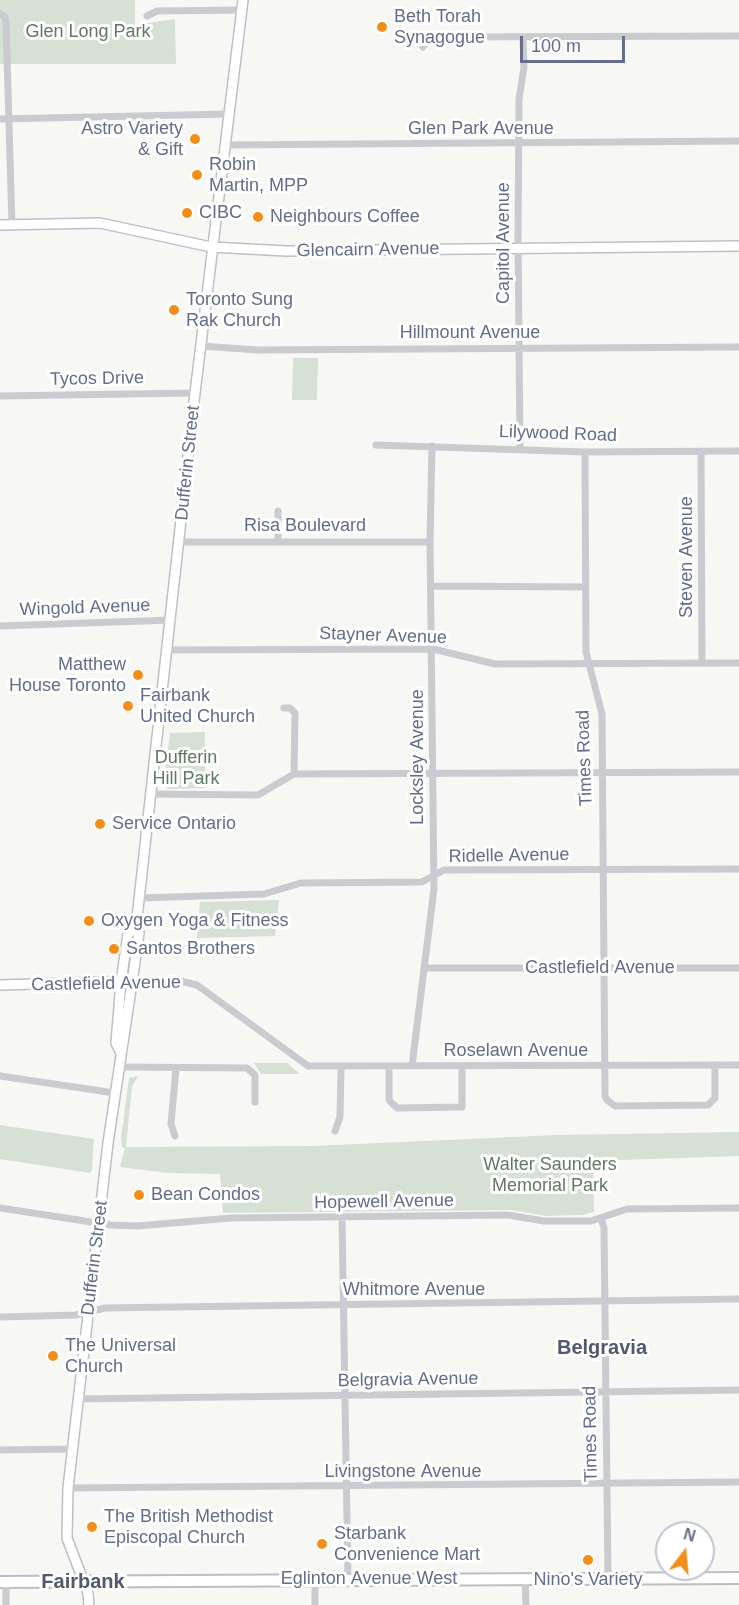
<!DOCTYPE html>
<style>
body{margin:0}
#map{position:relative;width:739px;height:1605px;overflow:hidden;background:#f7f8f4;font-family:Arial,sans-serif}
canvas{display:block}
.north{position:absolute;left:655px;top:1521px;width:60px;height:60px;box-sizing:border-box;background:#fff;border:2px solid #c1c5d0;border-radius:50%;rotate:16deg;font-size:16px;font-weight:700;line-height:24px;text-align:center;color:#646d89}
.north::after{content:'';display:block;margin:auto;width:21px;height:27px;background:#f48e18;clip-path:polygon(50% 0,100% 100%,50% 72%,0 100%)}
.scale{position:absolute;left:520px;top:36px;width:105px;height:27px;box-sizing:border-box;border:3px solid #646d89;border-top:0;padding-left:8px;font-size:18px;line-height:21px;white-space:nowrap;color:#646d89;-webkit-text-stroke:4px #fff;paint-order:stroke}
</style>
<div id="map">
<canvas width="739" height="1605"></canvas>
<div class="north">N</div>
<div class="scale">100 m</div>
</div>
<script>
const ctx = document.querySelector('canvas').getContext('2d');
ctx.lineJoin = 'round';
function fill(path, color) { ctx.fillStyle = color; ctx.fill(path, 'evenodd'); }
const toPath = rows => new Path2D(rows.map(r => 'M' + r).join(''));
function strokePath(path, color, width, dash) { ctx.strokeStyle = color; ctx.lineWidth = width; ctx.lineCap = dash ? 'butt' : 'round'; ctx.setLineDash(dash || []); ctx.stroke(path); }
function label(font, color, halo, rows, align = 'center') {
  ctx.font = font + ' Arial,sans-serif'; ctx.lineWidth = 6; ctx.setLineDash([]); ctx.textBaseline = 'middle'; ctx.strokeStyle = halo; ctx.fillStyle = color; for (const [text, x, y, turn = 0] of rows) {
    ctx.save(); ctx.translate(x, y); ctx.rotate((+turn || 0) * Math.PI / 180); ctx.textAlign = isNaN(turn) ? turn : align; if (halo) ctx.strokeText(text, 0, 0); ctx.fillText(text, 0, 0); ctx.restore();
  }
}
fill(toPath([
 [0,0,135,0,135,25,175,19,176,64,0,64],
 [293,358,318,358,317,400,292,400],
 [205,732,205,788,168,789,164,783,170,733],
 [279,900,275,936,197,938,200,902],
 [254,1063,287,1063,300,1074,261,1074],
 [138,1076,132,1087,126,1147,313,1146,557,1135,739,1132,739,1156,593,1161,594,1212,582,1215,546,1216,511,1210,223,1213,220,1174,168,1173,120,1167,125,1148,122,1147,121,1138,129,1078],
 [0,1125,94,1139,92,1170,90,1173,0,1159]
]), '#d6e0d5');
const secondary = toPath([
 [0,225,100,223,211,247,286,251,739,246],
 [0,985,133,981],
 [120,1051,116,1043,121,982,128,934,136,927],
 [89,1605,88,1593,67,1538,68,1488,108,1143,134,969,139,933,136,927,195,393,243,0]
]);
const primary = toPath([
 [0,1582,739,1578]
]);
strokePath(secondary, '#bec0c7', 12);
strokePath(primary, '#bcbec3', 14);
strokePath(toPath([
 [0,14,5,17,6,22,12,225],
 [147,16,157,11,242,10],
 [423,47,427,41,439,37,739,36],
 [0,119,228,114],
 [224,145,739,141],
 [201,346,258,350,739,347],
 [0,396,195,393],
 [376,445,585,452,739,451],
 [520,448,518,236,519,99,524,67,523,38],
 [585,452,586,652,602,714,605,1096,607,1100,615,1106,708,1105,715,1098,715,1065],
 [701,452,702,662],
 [278,541,278,511],
 [180,542,430,542],
 [431,586,584,587],
 [0,626,172,620],
 [168,650,433,649,495,664,739,663],
 [284,708,290,708,295,713,294,774],
 [151,794,258,795,294,774,739,772],
 [140,898,264,894,301,883,422,882,444,870,739,869],
 [424,968,739,968],
 [133,981,180,981,197,985,308,1066,739,1065],
 [389,1066,389,1100,397,1108,462,1107,462,1066],
 [412,1066,434,889,430,542,432,446],
 [119,1067,247,1068,255,1075,255,1102],
 [0,1076,115,1093],
 [335,1131,340,1117,341,1068],
 [175,1136,171,1124,176,1068],
 [0,1208,111,1225,137,1226,231,1218,508,1215,544,1221,591,1221,627,1209,739,1208],
 [342,1218,348,1579],
 [601,1218,604,1228,608,1578],
 [0,1317,76,1315,105,1308,739,1299],
 [78,1399,739,1390],
 [0,1450,72,1449],
 [68,1488,739,1482],
 [525,1578,526,1605],
 [6,1582,6,1605],
 [315,1605,315,1579]
]), '#cacbd0', 7);
strokePath(secondary, '#fff', 9);
strokePath(primary, '#fff', 10);
for (const [x, y, r, color] of [
 [382,27,6,"#f48e18"],
 [195,139,6,"#f48e18"],
 [197,175,6,"#f48e18"],
 [187,213,6,"#f48e18"],
 [258,217,6,"#f48e18"],
 [174,310,6,"#f48e18"],
 [138,675,6,"#f48e18"],
 [128,706,6,"#f48e18"],
 [100,824,6,"#f48e18"],
 [89,921,6,"#f48e18"],
 [114,949,6,"#f48e18"],
 [139,1195,6,"#f48e18"],
 [53,1356,6,"#f48e18"],
 [92,1527,6,"#f48e18"],
 [322,1544,6,"#f48e18"],
 [588,1560,6,"#f48e18"]
]) { const dot = new Path2D(); dot.arc(x, y, r, 0, 2 * Math.PI); ctx.fillStyle = color; ctx.fill(dot); strokePath(dot, '#fff', 2); }
label('18px', '#646d89', '#fff', [
 ["Beth Torah",394,17],
 ["Synagogue",394,38],
 ["Astro Variety",183,129,"right"],
 ["& Gift",183,150,"right"],
 ["Robin",209,165],
 ["Martin, MPP",209,186],
 ["CIBC",199,213],
 ["Neighbours Coffee",270,217],
 ["Toronto Sung",186,300],
 ["Rak Church",186,321],
 ["Matthew",126,665,"right"],
 ["House Toronto",126,686,"right"],
 ["Fairbank",140,696],
 ["United Church",140,717],
 ["Service Ontario",112,824],
 ["Oxygen Yoga & Fitness",101,921],
 ["Santos Brothers",126,949],
 ["Bean Condos",151,1195],
 ["The Universal",65,1346],
 ["Church",65,1367],
 ["The British Methodist",104,1517],
 ["Episcopal Church",104,1538],
 ["Starbank",334,1534],
 ["Convenience Mart",334,1555],
 ["Nino's Variety",588,1580,"center"]
], 'left');
label('18px', '#5f7a62', '#fff', [
 ["Glen Long Park",88,32],
 ["Dufferin",186,758],
 ["Hill Park",186,779],
 ["Walter Saunders",550,1165],
 ["Memorial Park",550,1186]
]);
label('18px', '#646d89', '#fff', [
 ["Glen Park Avenue",481,129],
 ["Capitol Avenue",504,243,-90],
 ["Glencairn Avenue",368,250,-1],
 ["Hillmount Avenue",470,333],
 ["Tycos Drive",97,379,-1],
 ["Lilywood Road",558,434,2],
 ["Dufferin Street",188,463,-84],
 ["Risa Boulevard",305,526],
 ["Steven Avenue",687,557,-90],
 ["Wingold Avenue",85,608,-2],
 ["Stayner Avenue",383,636,2],
 ["Locksley Avenue",418,757,-90],
 ["Times Road",585,758,-92],
 ["Ridelle Avenue",509,856,-1],
 ["Castlefield Avenue",600,968],
 ["Castlefield Avenue",106,984,-1],
 ["Roselawn Avenue",516,1051],
 ["Hopewell Avenue",384,1202,-1],
 ["Dufferin Street",95,1258,-83],
 ["Whitmore Avenue",414,1290],
 ["Belgravia Avenue",408,1380,-1],
 ["Times Road",591,1434,-91],
 ["Livingstone Avenue",403,1472],
 ["Eglinton Avenue West",369,1579]
]);
label('bold 20px', '#52596d', '#fff', [
 ["Belgravia",602,1348],
 ["Fairbank",83,1582]
]);
</script>
